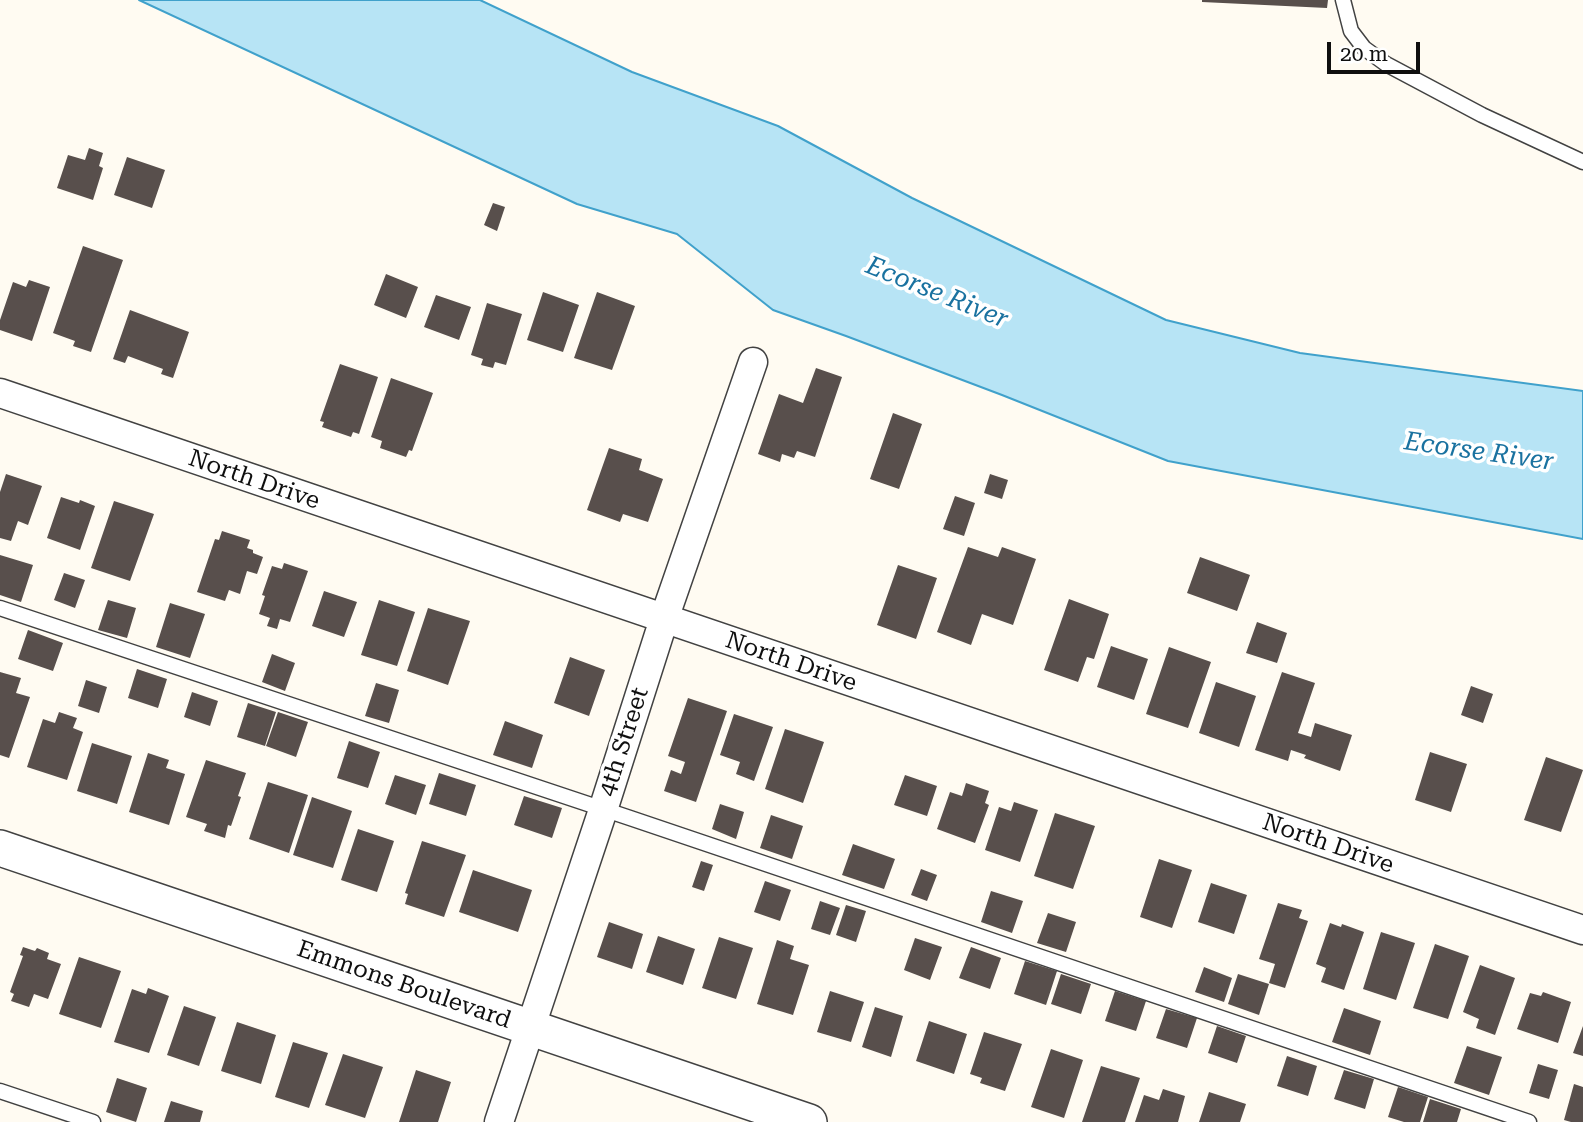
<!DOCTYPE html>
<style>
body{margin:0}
#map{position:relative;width:1583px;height:1122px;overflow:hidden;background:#fffbf2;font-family:"Roboto Serif",serif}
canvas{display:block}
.scale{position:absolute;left:1327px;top:42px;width:93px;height:32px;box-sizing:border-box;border:4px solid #0f0f0f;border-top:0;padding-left:9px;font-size:21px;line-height:24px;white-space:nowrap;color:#0f0f0f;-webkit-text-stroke:5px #fff;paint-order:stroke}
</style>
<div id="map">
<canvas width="1583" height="1122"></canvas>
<div class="scale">20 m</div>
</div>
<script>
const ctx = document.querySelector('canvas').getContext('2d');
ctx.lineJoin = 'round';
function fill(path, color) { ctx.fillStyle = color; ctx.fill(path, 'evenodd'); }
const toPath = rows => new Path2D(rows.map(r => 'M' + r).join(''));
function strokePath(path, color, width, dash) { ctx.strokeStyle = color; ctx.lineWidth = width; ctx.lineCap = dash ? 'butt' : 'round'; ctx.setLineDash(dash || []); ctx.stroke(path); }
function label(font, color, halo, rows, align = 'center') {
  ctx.font = font + ' "Roboto Serif",serif'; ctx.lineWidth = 7; ctx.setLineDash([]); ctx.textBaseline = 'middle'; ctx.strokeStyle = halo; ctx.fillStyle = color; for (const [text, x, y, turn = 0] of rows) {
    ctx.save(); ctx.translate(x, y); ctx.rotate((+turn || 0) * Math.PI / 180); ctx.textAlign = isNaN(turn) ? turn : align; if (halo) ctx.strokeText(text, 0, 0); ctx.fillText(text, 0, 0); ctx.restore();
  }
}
const water = toPath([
 [139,0,480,0,632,72,778,126,912,198,1166,320,1300,353,1583,391,1583,539,1168,461,1002,395,846,336,773,310,677,234,577,204,139,0]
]);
fill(water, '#b7e4f5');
strokePath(water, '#40a1cb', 2);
fill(toPath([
 [1202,0,1328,0,1327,8,1202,2],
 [89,148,103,153,99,166,103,168,93,200,57,188,68,155,85,160],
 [127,157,165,170,152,208,114,195],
 [493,203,505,207,497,231,484,225],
 [83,246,123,260,91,352,73,346,75,341,53,333],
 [386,274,418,287,406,318,374,305],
 [29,280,50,287,32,341,0,330,0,320,13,282,26,287],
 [543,292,579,305,563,352,527,340],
 [597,292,635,306,612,370,574,358],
 [436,295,471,307,459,340,424,327],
 [487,303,522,314,506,365,495,362,493,368,481,365,483,359,471,355],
 [130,310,189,332,173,378,161,374,163,369,128,356,125,363,113,359],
 [340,364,378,377,359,434,353,432,351,437,322,427,324,422,320,421],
 [816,368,842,377,815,457,797,451,794,458,782,454,780,462,758,454,779,394,803,403],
 [391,378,433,393,412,451,409,450,406,457,380,448,382,441,371,437],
 [893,413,922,424,899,489,870,479],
 [609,448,642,459,639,470,663,479,648,522,623,514,620,522,587,510],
 [6,474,42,486,28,525,18,521,11,541,0,538,0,492],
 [990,474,1008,480,1002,499,984,493],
 [955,496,975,503,964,536,943,529],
 [61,497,79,503,80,500,95,506,80,550,47,538],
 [114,501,154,514,130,581,91,568],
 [222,531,250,540,247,548,253,550,253,553,263,557,257,574,247,571,240,594,229,590,225,601,197,592,215,539,219,540],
 [968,547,998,557,1002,547,1036,559,1013,625,982,614,971,645,937,632],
 [0,555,33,565,21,602,0,595],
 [1200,557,1250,575,1237,611,1187,593],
 [284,563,308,571,290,622,280,619,277,629,267,626,270,618,259,614,265,596,262,595,272,566,282,569],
 [898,565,937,578,916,639,877,625],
 [64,573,85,580,75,608,54,600],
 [324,591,357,602,344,637,312,626],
 [1069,599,1109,614,1094,659,1087,657,1078,682,1044,670],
 [108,600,136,608,127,638,98,630],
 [379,600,415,612,397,666,361,655],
 [170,603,205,614,190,658,156,647],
 [428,608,470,621,448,685,407,671],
 [1257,622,1287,633,1277,663,1246,653],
 [28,630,63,643,53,671,18,659],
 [1111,646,1148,659,1134,700,1097,687],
 [1169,647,1211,662,1188,728,1146,714],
 [272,654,295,663,285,691,262,682],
 [570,657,605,670,589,716,554,703],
 [137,669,167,679,158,708,128,698],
 [0,672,21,678,16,693,30,697,9,758,0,755],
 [1282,672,1315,683,1298,733,1311,737,1315,723,1352,735,1340,771,1304,758,1306,755,1291,750,1288,761,1255,750],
 [86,680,107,687,99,713,78,706],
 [1216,682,1256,696,1239,747,1199,733],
 [376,683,399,690,389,723,365,716],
 [1471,686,1493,694,1483,723,1461,715],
 [192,692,218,701,210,726,184,717],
 [688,698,727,711,696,802,664,791,671,770,681,774,685,762,668,756],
 [248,703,276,712,265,746,237,737],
 [59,712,77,718,73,728,83,732,67,780,27,767,43,719,55,723],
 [278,712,308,722,296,757,266,746],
 [734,714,773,727,754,781,736,774,740,762,720,755],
 [505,721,543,735,532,768,493,755],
 [785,729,824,742,803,803,765,789],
 [349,741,380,752,368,788,337,778],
 [92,743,132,756,117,804,77,791],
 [1430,752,1467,764,1451,812,1415,800],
 [148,753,169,760,166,768,185,774,169,825,129,812],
 [1546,757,1583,770,1561,832,1524,820],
 [206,760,246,773,238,796,241,797,231,826,228,825,225,838,204,831,207,824,186,817],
 [439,773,476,785,466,816,429,804],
 [395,775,426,785,416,815,385,804],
 [905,775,937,786,927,816,894,805],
 [268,782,308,795,289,853,249,839],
 [966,783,989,791,985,803,989,805,975,843,937,829,950,792,962,796],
 [524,796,562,808,552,838,514,825],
 [312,797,352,811,333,868,293,855],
 [1014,802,1038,810,1020,862,985,850,999,807,1011,811],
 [720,804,744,812,736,839,712,829],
 [1055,813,1095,826,1073,889,1034,876],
 [771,815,803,826,792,859,760,848],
 [358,829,394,841,377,892,341,880],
 [422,841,466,855,444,917,405,904,408,894,405,893],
 [853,844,895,859,884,889,842,875],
 [1159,859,1192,870,1172,928,1140,917],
 [701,861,713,865,704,891,692,887],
 [921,869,937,875,927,901,911,895],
 [473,870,532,890,518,932,459,912],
 [765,881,791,890,780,921,754,912],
 [1211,883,1247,895,1234,934,1198,922],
 [991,891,1023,901,1012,933,981,922],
 [820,901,840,908,830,935,811,929],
 [1278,903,1302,910,1299,918,1308,921,1285,988,1269,983,1275,964,1259,959],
 [846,905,866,911,856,942,836,935],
 [1048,913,1076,922,1066,952,1037,943],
 [609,922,643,934,632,969,597,957],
 [1330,923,1341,927,1342,924,1364,932,1344,990,1321,982,1326,968,1316,964],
 [1381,932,1415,943,1396,1000,1363,989],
 [658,936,695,949,683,985,646,972],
 [719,937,753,948,736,999,702,988],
 [915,938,942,947,930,980,904,970],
 [777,940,794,946,790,959,809,965,793,1015,757,1004],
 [1435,944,1469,956,1448,1019,1413,1008],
 [23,947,35,951,37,948,49,953,47,959,61,964,48,999,34,994,29,1007,11,1001,14,994,10,992,23,956,20,955],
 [971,947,1001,958,990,989,959,978],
 [79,957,121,971,101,1028,59,1014],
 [1025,961,1057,971,1046,1005,1014,994],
 [1480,965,1515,978,1495,1035,1476,1028,1479,1019,1463,1012],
 [1204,967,1232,978,1224,1002,1195,992],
 [1061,974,1091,984,1081,1014,1051,1004],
 [1238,974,1269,984,1259,1015,1228,1004],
 [148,988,169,996,149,1053,114,1042,132,989,146,994],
 [830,991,864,1002,851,1042,817,1032],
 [1115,991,1146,1001,1136,1031,1105,1021],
 [1543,992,1571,1002,1558,1043,1517,1029,1530,993,1541,996],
 [184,1006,216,1017,199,1066,167,1055],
 [875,1007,903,1016,891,1057,862,1047],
 [1344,1008,1381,1021,1370,1055,1332,1042],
 [1166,1009,1197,1018,1187,1048,1156,1038],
 [929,1021,967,1034,954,1074,916,1061],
 [237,1022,276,1035,261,1084,221,1071],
 [1217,1026,1246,1036,1237,1063,1208,1053],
 [1583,1026,1583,1056,1573,1053],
 [984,1032,1022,1044,1005,1091,980,1083,982,1078,970,1074],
 [293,1042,328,1053,309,1108,275,1097],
 [1467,1046,1502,1057,1489,1095,1454,1083],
 [1051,1049,1083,1060,1064,1118,1031,1107],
 [343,1054,383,1067,365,1118,325,1105],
 [1287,1056,1317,1066,1308,1096,1277,1086],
 [1538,1064,1558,1070,1549,1099,1529,1093],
 [1101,1066,1140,1078,1125,1122,1082,1122],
 [416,1070,451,1082,438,1122,399,1122],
 [1344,1070,1374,1079,1365,1109,1334,1099],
 [117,1078,147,1088,136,1122,106,1112],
 [1574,1084,1583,1087,1583,1122,1571,1122,1564,1120],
 [1398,1087,1428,1097,1420,1122,1404,1122,1388,1117],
 [1163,1089,1185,1096,1178,1122,1135,1122,1144,1095,1159,1100],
 [1209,1092,1246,1104,1240,1122,1199,1122],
 [1430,1099,1461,1109,1457,1122,1423,1122],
 [171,1101,203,1111,200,1122,164,1122]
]), '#584f4c');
const service = toPath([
 [1343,0,1351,31,1364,48,1386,64,1482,115,1583,162],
 [0,608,630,818,1529,1122],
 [0,1091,93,1122]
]);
const minor = toPath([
 [0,393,1583,930],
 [499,1122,603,810,664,619,753,362]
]);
const tertiary = toPath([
 [0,848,809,1122]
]);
strokePath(service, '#424242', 17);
strokePath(minor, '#424242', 31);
strokePath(tertiary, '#424242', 38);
strokePath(service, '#fff', 14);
strokePath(minor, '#fff', 28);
strokePath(tertiary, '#fff', 35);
label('24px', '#0f0f0f', '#fff', [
 ["North Drive",254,480,19],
 ["North Drive",791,662,19],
 ["4th Street",624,742,-72],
 ["North Drive",1328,844,19],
 ["Emmons Boulevard",404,985,19]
]);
label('italic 26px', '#1a72a0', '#fff', [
 ["Ecorse River",937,293,22],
 ["Ecorse River",1479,452,8]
]);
</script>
